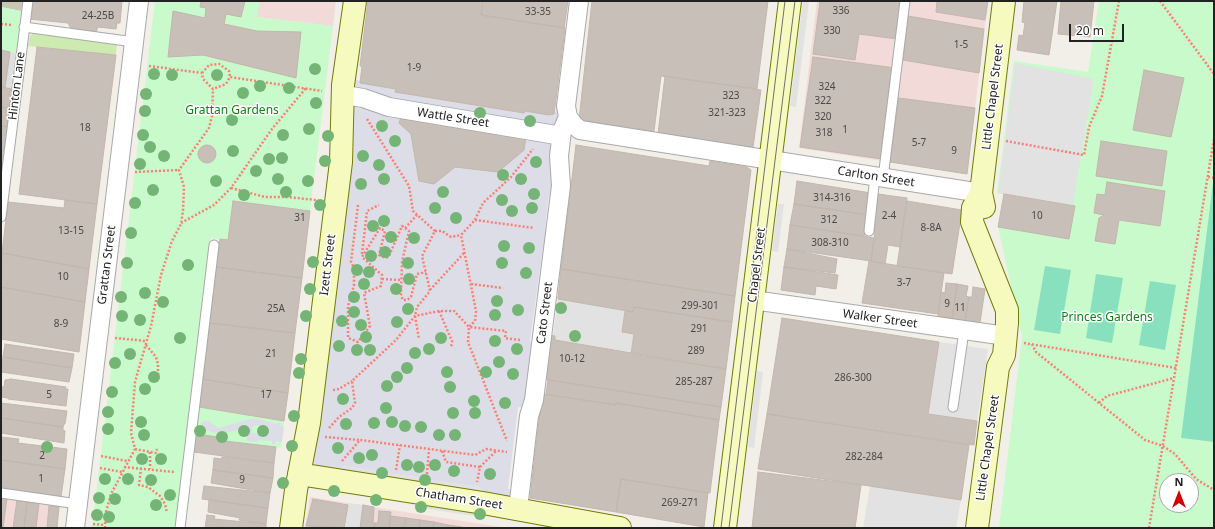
<!DOCTYPE html>
<style>
body{margin:0}
#map{position:relative;width:1215px;height:529px;overflow:hidden;background:#f2efe9;font-family:"Noto Sans",sans-serif}
canvas{display:block}
.frame{position:absolute;inset:0;border:2px solid #222;pointer-events:none}
.north{position:absolute;left:1159px;top:473px;width:40px;height:40px;box-sizing:border-box;background:#fff;border:1px solid #a7a7a7;border-radius:50%;rotate:0deg;font-size:11px;font-weight:700;line-height:16px;text-align:center;color:#222}
.north::after{content:'';display:block;margin:auto;width:14px;height:18px;background:#d40000;clip-path:polygon(50% 0,100% 100%,50% 72%,0 100%)}
.scale{position:absolute;left:1069px;top:24px;width:55px;height:18px;box-sizing:border-box;border:2px solid #222;border-top:0;padding-left:5px;font-size:12px;line-height:14px;white-space:nowrap;color:#222;-webkit-text-stroke:3px #fff;paint-order:stroke}
</style>
<div id="map">
<canvas width="1215" height="529"></canvas>
<div class="frame"></div>
<div class="north">N</div>
<div class="scale">20 m</div>
</div>
<script>
const ctx = document.querySelector('canvas').getContext('2d');
ctx.lineJoin = 'round';
function fill(path, color) { ctx.fillStyle = color; ctx.fill(path, 'evenodd'); }
const toPath = rows => new Path2D(rows.map(r => 'M' + r).join(''));
function strokePath(path, color, width, dash) { ctx.strokeStyle = color; ctx.lineWidth = width; ctx.lineCap = dash ? 'butt' : 'round'; ctx.setLineDash(dash || []); ctx.stroke(path); }
function label(font, color, halo, rows, align = 'center') {
  ctx.font = font + ' "Noto Sans",sans-serif'; ctx.lineWidth = 3; ctx.setLineDash([]); ctx.textBaseline = 'middle'; ctx.strokeStyle = halo; ctx.fillStyle = color; for (const [text, x, y, turn = 0] of rows) {
    ctx.save(); ctx.translate(x, y); ctx.rotate((+turn || 0) * Math.PI / 180); ctx.textAlign = isNaN(turn) ? turn : align; if (halo) ctx.strokeText(text, 0, 0); ctx.fillText(text, 0, 0); ctx.restore();
  }
}
fill(toPath([
 [1,51,16,53,1,184]
]), '#e0dfdf');
fill(toPath([
 [258,1,336,1,333,26,256,17],
 [817,1,988,1,967,174,799,148],
 [310,497,348,503,507,528,305,528],
 [1,498,59,507,57,528,1,528]
]), '#f2dad9');
fill(toPath([
 [1,1,23,1,21,11,1,7]
]), '#c7c7b4');
fill(toPath([
 [37,30,117,43,116,55,28,46,30,36]
]), '#cdebb0');
fill(toPath([
 [155,1,260,1,257,17,333,26,310,211,234,201,228,240,211,238,176,528,92,528],
 [1099,1,1214,1,1214,183,1181,438,1214,442,1214,528,999,528,1022,336,998,227,1069,238,1075,206,997,193,1014,61,1088,72],
 [1167,481,1191,481,1191,505,1167,505],
 [1,7,21,11,16,53,1,50],
 [199,407,284,421,281,448,225,441,218,439,218,437,196,434]
]), '#c8facc');
fill(toPath([
 [1213,183,1214,183,1214,442,1181,438],
 [1045,266,1071,270,1060,334,1034,330],
 [1096,274,1123,278,1112,343,1086,338],
 [1150,281,1176,285,1165,350,1139,345]
]), '#88e0be');
fill(toPath([
 [803,1,809,1,796,107,790,106],
 [1015,63,1094,79,1073,205,998,193],
 [778,204,784,204,778,252,772,251],
 [558,299,625,311,622,332,634,334,631,352,555,340,555,336,553,336],
 [939,342,988,349,977,421,928,414],
 [757,371,763,372,754,448,748,447],
 [343,466,378,471,379,478,340,472],
 [386,473,422,478,423,485,383,479],
 [430,480,480,487,481,494,427,486],
 [870,486,961,500,956,528,863,528],
 [424,502,478,510,475,516,441,511,425,508],
 [348,503,363,505,360,528,344,528]
]), '#e2e2e2');
fill(toPath([
 [353,79,396,89,396,92,524,113,525,111,552,115,556,111,556,107,560,107,551,182,556,187,554,194,549,195,545,229,551,230,548,245,543,248,530,340,531,344,536,345,524,408,518,407,508,489,512,490,511,497,509,498,481,494,480,487,430,480,427,486,423,485,422,478,386,473,383,479,379,478,378,471,343,466,340,472,319,467,312,462],
 [254,418,276,424,277,423,280,423,280,425,284,427,282,442,276,441,275,444,272,444,272,441,258,440,257,442,247,441,246,431,244,429,220,434,202,429,201,423,205,421,209,421,218,428],
 [256,425,267,428,267,435,252,433,252,427]
]), '#dddde8');
const building = toPath([
 [31,1,122,1,120,23,117,23,116,29,98,27,96,32,94,33,71,29,68,23,29,19,31,1],
 [201,1,245,1,241,17,226,14,224,24,257,31,301,32,296,78,203,55,168,57,173,11,205,18,206,8,200,7,201,1],
 [368,1,483,1,481,15,565,28,554,114,549,115,525,111,524,113,395,92,396,89,360,83,362,66,360,66,368,1],
 [483,1,568,1,564,28,481,15,483,1],
 [592,1,768,1,757,89,661,76,654,131,579,120,592,1],
 [820,1,902,1,897,39,859,34,855,60,813,54,820,1],
 [937,1,988,1,985,20,936,12,937,1],
 [1024,1,1057,1,1049,55,1017,50,1019,35,1023,36,1025,23,1022,22,1024,1],
 [1061,1,1094,1,1090,37,1058,34,1061,1],
 [908,16,984,29,979,73,903,60,908,16],
 [37,47,116,55,97,204,19,194,37,47],
 [1,50,10,52,5,88,1,87,1,50],
 [813,57,895,68,882,159,800,147,813,57],
 [1144,70,1184,78,1171,137,1133,130,1144,70],
 [665,76,761,90,753,147,743,151,658,134,665,76],
 [1,87,12,89,10,108,1,107,1,87],
 [899,98,975,108,967,174,890,162,899,98],
 [1,107,10,108,8,127,1,126,1,107],
 [402,115,526,136,524,150,498,172,455,167,434,184,419,181,411,134,399,123,402,115],
 [1,126,8,127,3,165,1,165,1,126],
 [1101,141,1167,151,1162,186,1096,176,1101,141],
 [576,145,709,166,710,161,747,167,751,170,735,296,561,269,576,145],
 '198 154a9 9 0 1 1 18 0a9 9 0 1 1-18 0Z',
 [797,181,871,193,868,215,794,204,797,181],
 [1107,182,1165,191,1160,226,1119,220,1115,244,1095,241,1099,218,1104,215,1094,213,1097,194,1105,195,1107,182],
 [878,194,907,198,900,247,888,245,885,264,871,261,875,232,872,231,878,194],
 [1004,194,1075,206,1069,239,998,227,1004,194],
 [65,200,97,204,89,269,2,253,8,202,64,208,65,200],
 [233,201,310,211,302,278,216,267,220,239,228,240,233,201],
 [907,201,962,210,952,274,897,266,907,201],
 [794,204,868,215,864,236,790,225,794,204],
 [790,225,874,238,871,261,787,249,790,225],
 [787,249,837,259,835,273,784,267,787,249],
 [2,253,89,269,85,302,1,287,2,253],
 [869,261,944,273,938,314,862,303,869,261],
 [216,267,302,278,295,333,209,323,216,267],
 [784,267,838,275,836,289,816,286,815,295,781,290,784,267],
 [561,269,735,296,732,322,634,307,633,312,558,299,561,269],
 [946,283,957,284,952,319,938,316,941,292,945,293,946,283],
 [957,284,968,286,966,296,969,297,965,321,952,319,957,284],
 [1,287,85,302,79,352,1,339,1,287],
 [973,287,985,289,980,323,965,321,969,297,972,297,973,287],
 [634,307,732,322,726,369,631,354,634,334,622,332,625,311,633,312,634,307],
 [782,318,939,342,928,414,977,421,974,445,767,414,782,318],
 [209,323,295,333,288,393,202,379,209,323],
 [549,335,555,336,555,340,726,369,721,407,544,379,549,335],
 [5,344,74,354,72,368,3,357,5,344],
 [3,357,72,368,69,382,1,372,3,357],
 [11,379,66,387,65,389,68,389,66,406,8,399,8,398,1,397,1,387,4,387,5,380,11,379],
 [202,379,288,393,284,421,199,407,202,379],
 [548,380,721,407,719,420,616,403,616,405,546,394,548,380],
 [542,394,616,405,616,403,719,420,710,493,621,479,616,512,530,498,542,394],
 [1,403,67,411,65,424,64,424,63,427,1,418,1,403],
 [767,414,969,445,961,500,758,469,767,414],
 [1,418,63,427,63,430,65,431,64,443,1,433,1,418],
 [196,434,218,437,218,439,225,441,276,447,274,463,194,452,196,434],
 [1,437,19,439,18,443,67,449,65,469,1,460,1,437],
 [222,457,274,463,273,478,213,470,214,458,222,459,222,457],
 [1,460,65,469,61,497,1,489,1,460],
 [213,470,273,478,270,493,211,483,213,470],
 [758,472,861,485,855,528,752,528,758,472],
 [621,479,708,493,704,527,616,512,621,479],
 [204,486,270,493,268,508,202,499,204,486],
 [1,498,7,498,3,528,1,528,1,498],
 [313,499,348,505,344,528,306,526,313,499],
 [17,500,27,501,24,528,13,528,17,500],
 [209,500,268,508,266,524,239,520,240,518,208,512,209,500],
 [27,501,39,503,36,528,24,528,27,501],
 [363,505,374,507,373,523,375,523,374,528,360,528,363,505],
 [49,506,59,507,57,528,47,528,49,506],
 [379,511,391,512,389,528,374,528,375,523,378,523,379,511],
 [207,515,215,516,214,519,266,524,266,528,205,528,207,515],
 [390,516,406,518,404,528,389,528,390,516],
 [406,518,420,520,419,528,404,528,406,518],
 [420,520,434,522,433,528,419,528,420,520],
 [434,522,448,525,448,528,433,528,434,522],
 [448,525,462,527,462,528,448,528,448,525]
]);
fill(building, '#c7bfb8');
strokePath(building, '#c4b6ab', 1);
const lane = toPath([
 [24,27,134,42],
 [883,178,905,1],
 [1,217,28,1],
 [869,231,875,176],
 [953,407,964,331],
 [1,493,78,504],
 [180,528,214,245]
]);
const street = toPath([
 [579,1,566,106,568,117,574,125,580,130,981,193],
 [351,96,363,98,389,107,556,135],
 [753,300,1006,336],
 [518,509,529,416,534,400,561,186,559,156,562,131,568,117],
 [75,528,139,1]
]);
const secondary = toPath([
 [984,207,981,193,1004,1],
 [299,474,483,503,620,528],
 [291,528,296,490,309,423,341,162,343,85,355,1],
 [725,528,790,1],
 [977,528,998,367,1004,355,1007,323,1007,310,972,222,973,208,981,193]
]);
strokePath(lane, '#a9a9a9', 11);
strokePath(street, '#a9a9a9', 20);
strokePath(secondary, '#707d05', 24);
strokePath(toPath([
 [1160,1,1214,74],
 [1,24,12,25],
 [149,66,202,73,203,79,213,89,226,84,230,77,322,91],
 [202,73,209,65,219,64,229,71,230,77],
 [367,119,409,186,413,211,435,231,422,256,430,291,417,307,415,316,419,339],
 [1006,141,1084,155,1089,127,1102,96,1119,1],
 [135,172,179,170],
 [1208,177,1214,178],
 [231,188,265,197,287,197,316,200],
 [358,205,351,262,354,268,354,285,348,306,348,338,358,342,370,326,364,293,381,286,382,275,362,257,380,228,385,231,379,255,386,258,389,256,402,226,409,231,402,262,401,296,403,300,407,300,411,297,417,274,426,272],
 [475,220,534,228],
 [181,223,214,205,231,188,272,129,306,88],
 [405,228,417,215],
 [435,231,442,231,451,237,461,235],
 [362,254,367,211,379,205],
 [382,279,401,280],
 [471,284,503,288],
 [430,290,464,253],
 [439,311,452,341,451,348],
 [115,338,146,341],
 [520,340,505,338,506,331,469,327,475,321,476,311,461,235,475,220,483,203,511,177,533,149],
 [1024,343,1176,368],
 [1032,344,1036,352,1145,440,1163,446,1175,454,1196,479,1214,490],
 [146,345,156,357,158,364,158,378,161,378],
 [333,390,339,389,352,381],
 [1099,403,1107,396,1174,378],
 [329,428,339,417,352,408,355,403,352,381,396,340,415,316,439,311,454,311,469,327,468,342,507,441],
 [325,437,360,440],
 [135,449,156,453,157,449],
 [442,451,446,462,480,467,477,482],
 [150,452,150,469],
 [101,456,127,461],
 [342,461,360,440,475,455,486,449,507,452],
 [124,467,174,472],
 [480,467,496,451],
 [100,468,122,472],
 [141,468,139,485,148,487,160,496,165,504,167,513],
 [396,470,400,445],
 [427,474,429,449],
 [93,524,105,525],
 [105,528,106,512,111,494,135,449,131,433,135,382,151,326,161,275,172,241,181,224,183,211,184,187,179,170,209,128,212,116,213,89],
 [1149,528,1214,139]
]), '#fa8072', 2.5, [2, 2]);
strokePath(lane, '#fff', 9);
strokePath(street, '#fff', 18);
strokePath(secondary, '#f7fabf', 22);
strokePath(toPath([
 [721,528,785,1],
 [729,528,795,1]
]), '#707070', 1);
ctx.fillStyle = '#74b475';
for (const [x, y] of [
 [315,69],
 [154,74],
 [172,75],
 [217,75],
 [260,86],
 [289,88],
 [243,93],
 [146,94],
 [316,103],
 [145,111],
 [480,113],
 [232,120],
 [530,121],
 [382,126],
 [309,129],
 [143,135],
 [283,135],
 [328,136],
 [395,141],
 [150,147],
 [233,151],
 [164,156],
 [363,156],
 [282,158],
 [269,159],
 [325,161],
 [536,162],
 [140,164],
 [379,165],
 [256,171],
 [503,175],
 [278,179],
 [384,179],
 [521,179],
 [216,181],
 [308,181],
 [361,184],
 [153,190],
 [286,192],
 [443,192],
 [534,194],
 [244,195],
 [502,200],
 [135,203],
 [320,205],
 [435,208],
 [532,208],
 [512,211],
 [456,218],
 [384,221],
 [373,226],
 [131,233],
 [391,237],
 [414,238],
 [504,246],
 [529,248],
 [385,252],
 [371,256],
 [313,262],
 [127,263],
 [408,263],
 [502,263],
 [188,265],
 [357,270],
 [369,272],
 [526,273],
 [409,279],
 [364,284],
 [310,289],
 [396,289],
 [145,293],
 [121,297],
 [354,297],
 [497,301],
 [163,302],
 [561,308],
 [408,309],
 [518,310],
 [354,312],
 [495,315],
 [122,316],
 [306,316],
 [140,320],
 [342,321],
 [397,322],
 [361,325],
 [575,336],
 [366,337],
 [180,338],
 [441,338],
 [495,341],
 [339,346],
 [429,349],
 [517,349],
 [357,350],
 [370,350],
 [415,353],
 [130,354],
 [301,359],
 [499,362],
 [115,363],
 [407,368],
 [447,372],
 [486,372],
 [299,373],
 [513,374],
 [154,377],
 [397,377],
 [387,386],
 [450,387],
 [145,389],
 [112,392],
 [343,399],
 [474,401],
 [505,403],
 [386,408],
 [108,412],
 [453,413],
 [475,413],
 [294,416],
 [141,422],
 [392,422],
 [374,423],
 [346,424],
 [405,426],
 [421,427],
 [108,429],
 [200,431],
 [244,431],
 [263,431],
 [144,435],
 [439,435],
 [455,435],
 [222,437],
 [292,446],
 [47,447],
 [338,448],
 [372,455],
 [359,458],
 [142,459],
 [161,459],
 [407,465],
 [435,465],
 [419,467],
 [454,471],
 [382,473],
 [490,474],
 [105,479],
 [128,479],
 [151,480],
 [425,480],
 [283,483],
 [334,491],
 [170,495],
 [99,498],
 [115,499],
 [376,500],
 [156,505],
 [421,507],
 [480,514],
 [97,515],
 [109,517]
]) { ctx.beginPath(); ctx.arc(x, y, 6, 0, 2 * Math.PI); ctx.fill(); }
label('10px', '#4b4948', null, [
 ["336",841,11],
 ["33-35",538,12],
 ["24-25B",98,16],
 ["330",832,31],
 ["1-5",961,45],
 ["1-9",414,68],
 ["324",827,87],
 ["323",731,96],
 ["322",823,101],
 ["321-323",727,113],
 ["320",823,117],
 ["18",85,128],
 ["1",845,130],
 ["318",824,133],
 ["5-7",919,143],
 ["9",954,151],
 ["314-316",832,198],
 ["2-4",889,216],
 ["10",1037,216],
 ["31",300,218],
 ["312",829,220],
 ["8-8A",931,228],
 ["13-15",71,231],
 ["308-310",830,243],
 ["10",63,277],
 ["3-7",904,283],
 ["9",947,304],
 ["299-301",700,306],
 ["11",960,308],
 ["25A",276,309],
 ["8-9",61,324],
 ["291",699,329],
 ["289",696,351],
 ["21",271,354],
 ["10-12",572,359],
 ["286-300",853,378],
 ["285-287",694,382],
 ["5",49,395],
 ["17",266,395],
 ["2",42,456],
 ["282-284",864,457],
 ["1",41,479],
 ["9",242,480],
 ["269-271",680,503]
]);
label('12px', '#222', '#fff', [
 ["Hinton Lane",17,86,-83],
 ["Little Chapel Street",993,97,-83],
 ["Wattle Street",453,118,9],
 ["Carlton Street",876,177,9],
 ["Grattan Street",107,265,-83],
 ["Izett Street",328,265,-83],
 ["Chapel Street",757,265,-83],
 ["Cato Street",545,313,-83],
 ["Walker Street",880,319,8],
 ["Little Chapel Street",988,448,-82],
 ["Chatham Street",459,499,9]
]);
label('12px', '#0c8416', '#fff', [
 ["Grattan Gardens",232,111],
 ["Princes Gardens",1107,318]
]);
</script>
